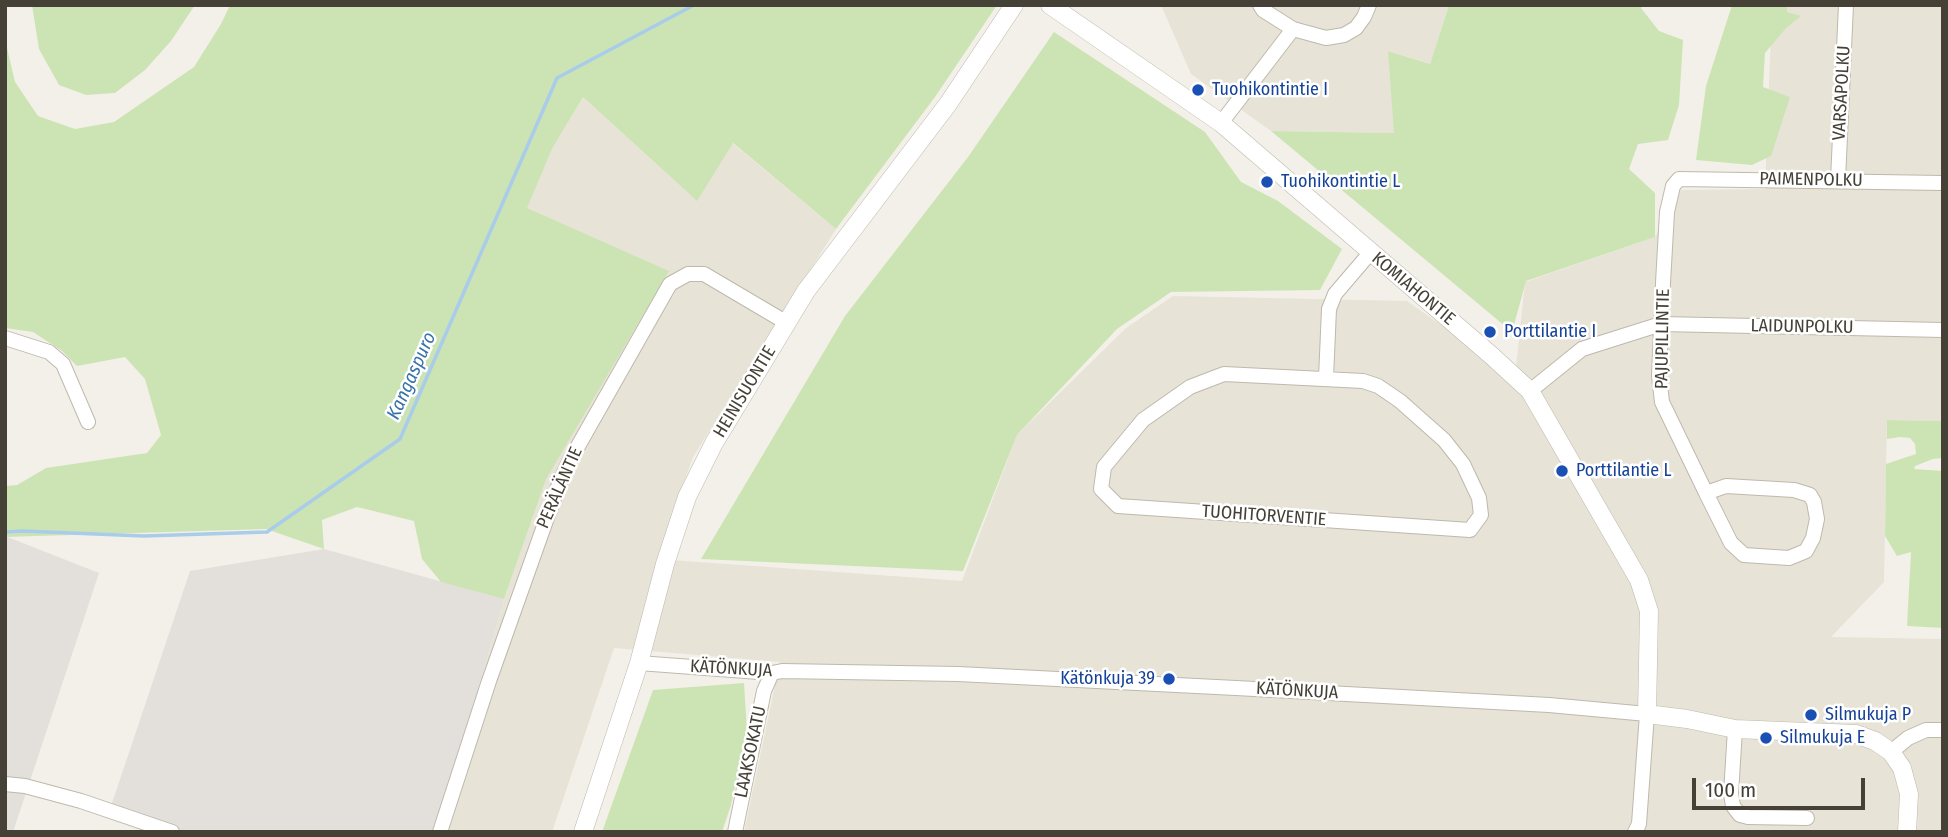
<!DOCTYPE html>
<meta charset="utf-8">
<style>
body{margin:0}
#map{position:relative;width:1948px;height:837px;overflow:hidden;background:#f3f0e9;font-family:"Fira Sans Condensed",sans-serif}
canvas{display:block}
.frame{position:absolute;inset:0;border:7px solid #464137;pointer-events:none}
.scale{position:absolute;left:1692px;top:778px;width:173px;height:32px;box-sizing:border-box;border:4px solid #464137;border-top:0;padding-left:9px;font-size:21px;line-height:24px;white-space:nowrap;color:#464137;-webkit-text-stroke:5px #fff;paint-order:stroke}
</style>
<div id="map">
<canvas width="1948" height="837"></canvas>
<div class="frame"></div>
<div class="scale">100 m</div>
</div>
<script>
const ctx = document.querySelector('canvas').getContext('2d');
ctx.lineJoin = 'round';
function fill(path, color) { ctx.fillStyle = color; ctx.fill(path, 'evenodd'); }
const toPath = rows => new Path2D(rows.map(r => 'M' + r).join(''));
function strokePath(path, color, width, dash) { ctx.strokeStyle = color; ctx.lineWidth = width; ctx.lineCap = dash ? 'butt' : 'round'; ctx.setLineDash(dash || []); ctx.stroke(path); }
function label(font, color, halo, rows, align = 'center') {
  ctx.font = font + ' "Fira Sans Condensed",sans-serif'; ctx.lineWidth = 5; ctx.setLineDash([]); ctx.textBaseline = 'middle'; ctx.strokeStyle = halo; ctx.fillStyle = color; for (const [text, x, y, turn = 0] of rows) {
    ctx.save(); ctx.translate(x, y); ctx.rotate((+turn || 0) * Math.PI / 180); ctx.textAlign = isNaN(turn) ? turn : align; if (halo) ctx.strokeText(text, 0, 0); ctx.fillText(text, 0, 0); ctx.restore();
  }
}
fill(toPath([
 [1161,5,1449,5,1430,64,1389,51,1395,133,1271,131,1191,74],
 [1772,5,1943,5,1943,421,1887,420,1884,582,1831,637,1943,639,1943,832,744,832,780,662,614,648,552,832,437,832,504,599,549,469,668,271,526,208,552,149,583,97,696,200,732,143,836,229,693,457,657,559,962,581,1017,435,1126,328,1173,296,1407,301,1515,377,1525,282,1655,237,1681,190,1765,189]
]), '#e7e3d7');
fill(toPath([
 [5,536,99,573,13,832,5,832],
 [324,549,504,599,437,832,156,832,108,815,190,571]
]), '#e3dfda');
fill(toPath([
 [32,5,195,5,171,41,145,70,115,93,86,95,59,85,39,49],
 [230,5,997,5,935,97,836,229,733,143,697,201,583,97,552,149,527,208,669,271,546,479,504,599,441,582,422,559,414,521,357,507,322,520,324,549,266,529,5,537,5,486,17,485,46,468,147,453,161,435,145,379,125,357,77,366,62,351,33,332,5,328,5,39,15,82,38,116,75,129,114,122,194,67,221,24],
 [1449,5,1642,5,1641,8,1659,31,1683,40,1679,105,1668,140,1638,144,1629,169,1655,193,1655,237,1526,281,1512,332,1271,131,1394,133,1388,51,1430,64],
 [1732,5,1787,5,1787,12,1801,16,1786,28,1765,53,1763,87,1790,97,1771,156,1752,165,1696,160,1706,86],
 [1054,32,1205,132,1241,182,1278,201,1342,249,1320,290,1171,292,1117,329,1017,435,963,571,701,559,845,316,968,157],
 [1887,420,1943,421,1943,458,1933,459,1915,466,1914,469,1943,471,1943,628,1907,626,1911,552,1897,556,1885,536,1886,464,1916,454,1915,444,1910,438,1900,437,1887,439],
 [744,683,747,732,731,805,722,832,602,832,653,690]
]), '#cce4b4');
strokePath(toPath([
 [5,532,22,531,144,536,267,532,400,439,557,78,694,5]
]), '#a9cceb', 3.5);
const minor = toPath([
 [1260,5,1263,10,1293,29,1326,38,1344,35,1356,28,1364,17,1369,5],
 [1221,123,1293,29],
 [1838,180,1846,5],
 [5,338,49,352,63,364,88,422],
 [1224,374,1363,381,1378,386,1400,401,1444,440,1463,464,1479,498,1481,515,1470,530,1118,506,1101,489,1104,467,1143,420,1190,387,1224,374],
 [1326,378,1329,309,1335,294,1370,253],
 [1530,391,1582,349,1661,324,1943,330],
 [1706,493,1731,543,1744,555,1789,558,1806,551,1813,538,1817,519,1814,502,1810,495,1794,490,1726,486,1706,493,1662,402,1659,376,1663,283,1667,212,1673,186,1679,179,1943,183],
 [639,663,772,673,782,671,958,674,1236,688,1549,705,1647,714,1639,824,1635,832],
 [1735,729,1731,794,1733,806,1740,815,1748,817,1807,818],
 [1891,752,1908,738,1926,730,1943,730],
 [5,784,25,786,81,801,172,832],
 [440,832,489,681,559,484,569,462,670,284,688,274,704,274,787,323],
 [735,832,764,691,772,673]
]);
const tertiary = toPath([
 [1050,5,1221,123,1492,356,1530,391,1639,580,1649,611,1647,714,1687,719,1735,729,1856,734,1875,741,1891,752,1902,768,1909,794,1907,832],
 [583,832,639,663,665,564,687,497,714,443,806,291,948,104,1014,5]
]);
strokePath(minor, '#beb9ac', 16);
strokePath(tertiary, '#beb9ac', 19);
strokePath(minor, '#fff', 14);
strokePath(tertiary, '#fff', 18);
for (const [x, y, r, color] of [
 [1198,90,7,"#1a4fb4"],
 [1267,182,7,"#1a4fb4"],
 [1490,332,7,"#1a4fb4"],
 [1562,471,7,"#1a4fb4"],
 [1169,679,7,"#1a4fb4"],
 [1811,715,7,"#1a4fb4"],
 [1766,738,7,"#1a4fb4"]
]) { const dot = new Path2D(); dot.arc(x, y, r, 0, 2 * Math.PI); ctx.fillStyle = color; ctx.fill(dot); strokePath(dot, '#fff', 2.5); }
label('18px', '#164399', '#fff', [
 ["Tuohikontintie I",1212,90],
 ["Tuohikontintie L",1281,182],
 ["Porttilantie I",1504,332],
 ["Porttilantie L",1576,471],
 ["Kätönkuja 39",1155,679,"right"],
 ["Silmukuja P",1825,715],
 ["Silmukuja E",1780,738]
], 'left');
label('18px', '#464137', '#fff', [
 ["VARSAPOLKU",1842,93,-87],
 ["PAIMENPOLKU",1811,180,1],
 ["KOMIAHONTIE",1413,289,40],
 ["LAIDUNPOLKU",1802,327,1],
 ["PAJUPILLINTIE",1663,339,-89],
 ["HEINISUONTIE",745,392,-59],
 ["PERÄLÄNTIE",560,488,-66],
 ["TUOHITORVENTIE",1264,516,4],
 ["KÄTÖNKUJA",731,669,3],
 ["KÄTÖNKUJA",1297,691,3],
 ["LAAKSOKATU",751,752,-78]
]);
label('italic 19px', '#3873aa', '#fff', [
 ["Kangaspuro",412,376,-66]
]);
</script>
